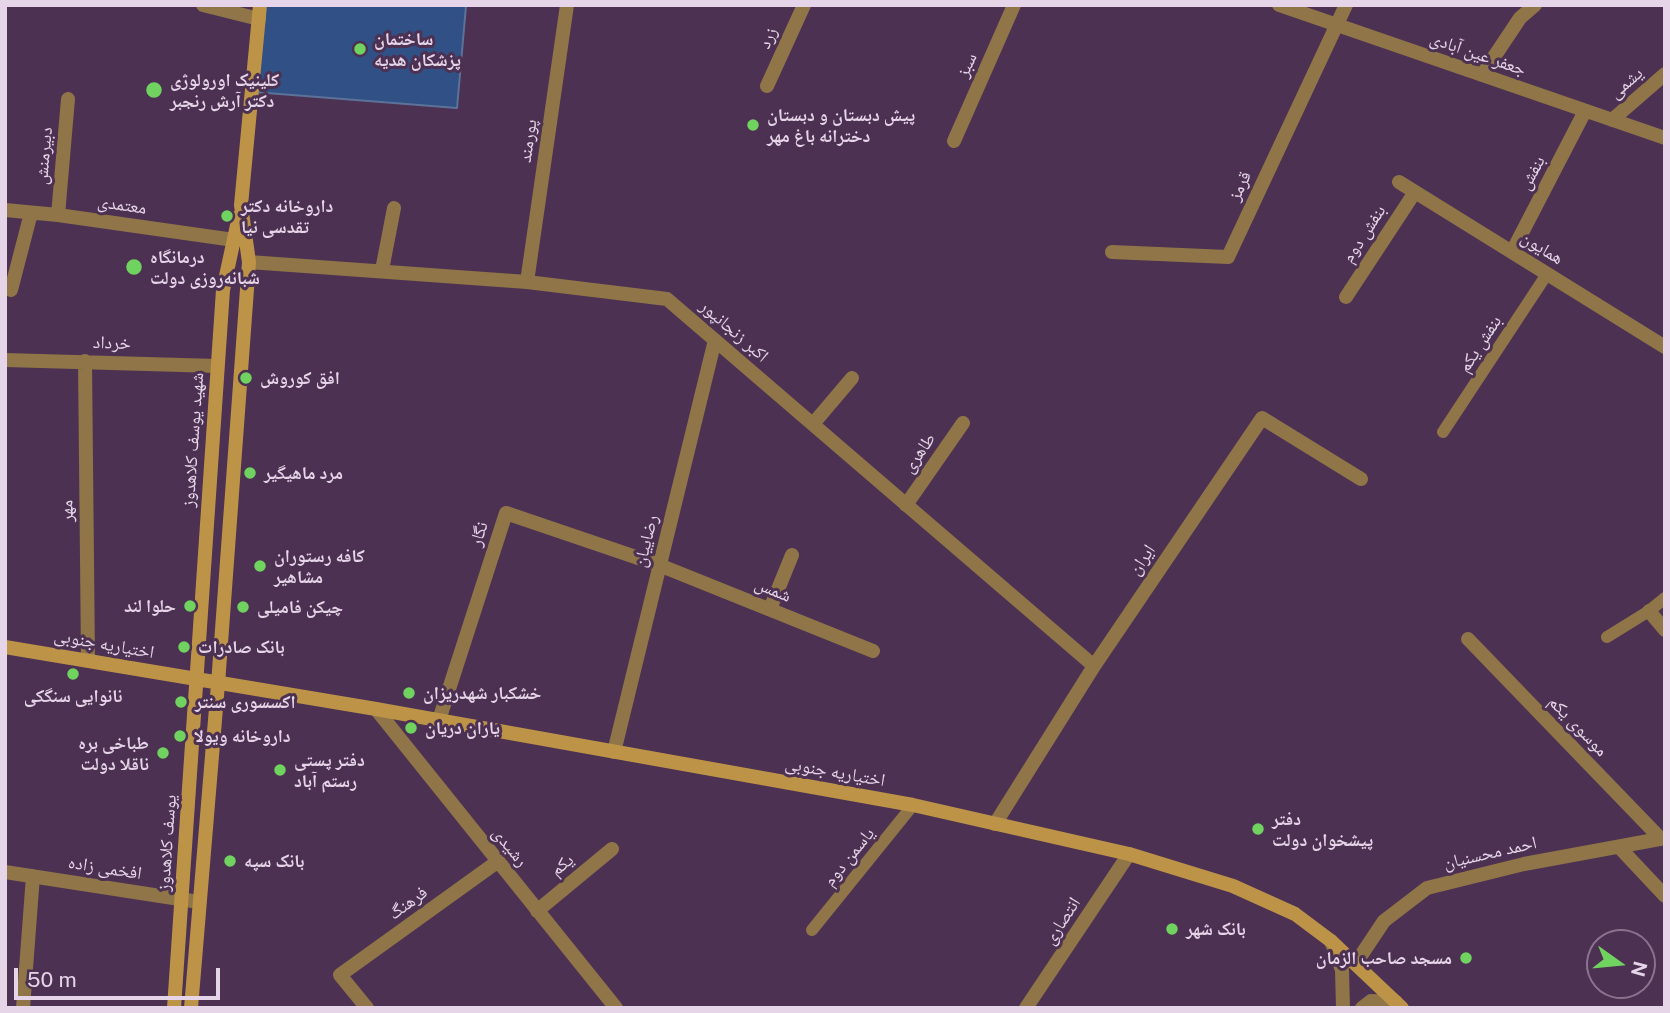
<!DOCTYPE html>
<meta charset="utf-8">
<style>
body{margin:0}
#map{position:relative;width:1670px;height:1013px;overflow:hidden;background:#4c3152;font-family:"Public Sans",sans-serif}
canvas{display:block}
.frame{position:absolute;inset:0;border:7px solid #e6d5e9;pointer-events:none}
.north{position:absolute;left:1586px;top:929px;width:70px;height:70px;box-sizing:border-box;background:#4c3152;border:2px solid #8a738e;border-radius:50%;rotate:105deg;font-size:19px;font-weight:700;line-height:28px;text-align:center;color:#e6d5e9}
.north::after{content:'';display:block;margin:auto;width:24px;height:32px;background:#70d35f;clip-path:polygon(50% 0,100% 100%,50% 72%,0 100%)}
.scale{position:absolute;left:14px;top:968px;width:206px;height:32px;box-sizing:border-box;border:4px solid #e6d5e9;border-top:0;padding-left:9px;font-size:21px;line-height:24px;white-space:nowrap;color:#e6d5e9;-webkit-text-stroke:5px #4c3152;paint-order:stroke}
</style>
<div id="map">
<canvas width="1670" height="1013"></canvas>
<div class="frame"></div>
<div class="north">N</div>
<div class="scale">50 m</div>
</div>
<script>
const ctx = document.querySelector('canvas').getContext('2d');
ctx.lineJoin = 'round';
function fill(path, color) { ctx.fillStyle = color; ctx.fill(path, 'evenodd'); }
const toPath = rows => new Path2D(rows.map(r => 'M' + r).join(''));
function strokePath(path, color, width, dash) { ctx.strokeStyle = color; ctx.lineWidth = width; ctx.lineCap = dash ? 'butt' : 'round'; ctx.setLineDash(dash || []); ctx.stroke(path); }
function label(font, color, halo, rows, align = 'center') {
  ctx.font = font + ' "Public Sans","Noto Naskh Arabic",sans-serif'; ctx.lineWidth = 6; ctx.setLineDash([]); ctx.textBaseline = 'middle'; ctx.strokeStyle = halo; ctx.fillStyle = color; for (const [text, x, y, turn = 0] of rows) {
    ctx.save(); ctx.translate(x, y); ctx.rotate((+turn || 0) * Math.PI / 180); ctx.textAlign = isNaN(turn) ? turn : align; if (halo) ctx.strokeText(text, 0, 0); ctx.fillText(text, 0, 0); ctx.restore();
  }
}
const building = toPath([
 [261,5,466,6,457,108,254,92,261,5]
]);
fill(building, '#315086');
strokePath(building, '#5c7299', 2);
strokePath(toPath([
 [1443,432,1547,274],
 [1607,637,1649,611,1665,598],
 [812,930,913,805]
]), '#8f7547', 12);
strokePath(toPath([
 [203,5,259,19],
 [1279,5,1665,138],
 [1482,75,1520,18,1535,5],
 [767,86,804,5],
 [1612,120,1665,74],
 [954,141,1014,5],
 [1399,182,1665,347],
 [5,210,58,215,234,240],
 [58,215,68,99],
 [1112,252,1228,257,1346,5],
 [1512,252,1585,111],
 [249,262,527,282,667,299,1094,666],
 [382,270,394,208],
 [527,282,567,5],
 [11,290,31,213],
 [1346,297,1415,192],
 [5,360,217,366],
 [85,361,88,660],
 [813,424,852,378],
 [906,505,963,423],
 [770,609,792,555],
 [1649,611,1665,630],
 [1468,639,1661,839],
 [376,709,616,1008],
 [439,720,506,513,659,565,873,651],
 [614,752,715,340],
 [995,824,1094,666,1262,418,1361,479],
 [1619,847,1665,896],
 [5,872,199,902],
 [537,911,612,849],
 [1331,941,1342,970,1343,1008],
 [1356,963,1384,921,1427,888,1524,864,1665,838],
 [23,1008,33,876],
 [367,1008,340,975,497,862],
 [1026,1008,1129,854],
 [1362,1008,1371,1001,1396,1002]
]), '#8f7547', 14);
strokePath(toPath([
 [5,647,376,709,913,805,1129,854,1233,886,1295,914,1331,941,1402,1008],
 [174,1008,223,290,239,216],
 [191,1008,218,684,249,262,241,205,260,5]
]), '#bd9447', 14);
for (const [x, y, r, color] of [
 [360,49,7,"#70d35f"],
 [154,90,9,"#70d35f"],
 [753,125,7,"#70d35f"],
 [227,216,7,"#70d35f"],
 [134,267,9,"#70d35f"],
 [246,378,7,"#70d35f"],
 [250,473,7,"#70d35f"],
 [260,566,7,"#70d35f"],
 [190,606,7,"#70d35f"],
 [243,607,7,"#70d35f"],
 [184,647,7,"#70d35f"],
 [73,674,7,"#70d35f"],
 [409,693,7,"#70d35f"],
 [181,702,7,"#70d35f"],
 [411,728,7,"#70d35f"],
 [180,736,7,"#70d35f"],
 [163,753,7,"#70d35f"],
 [280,770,7,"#70d35f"],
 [1258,829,7,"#70d35f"],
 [230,861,7,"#70d35f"],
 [1172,929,7,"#70d35f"],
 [1466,958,7,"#70d35f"]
]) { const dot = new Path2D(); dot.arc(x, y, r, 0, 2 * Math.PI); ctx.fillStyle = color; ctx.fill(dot); strokePath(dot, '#4c3152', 2.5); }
label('18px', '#e6d5e9', '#4c3152', [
 ["زرد",768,38,-65],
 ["جعفر عین آبادی",1478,54,19],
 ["سبز",967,65,-66],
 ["یشمی",1626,83,-41],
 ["پورمند",528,141,-82],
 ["دبیرمنش",44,156,-85],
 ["بنفش",1532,173,-62],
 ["قرمز",1240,186,-65],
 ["معتمدی",122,205,8],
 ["بنفش دوم",1364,234,-57],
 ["همایون",1542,248,32],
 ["اکبر زنجانپور",734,331,41],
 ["خرداد",112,343,2],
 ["بنفش یکم",1480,344,-57],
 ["شهید یوسف کلاهدوز",193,440,-86],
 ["طاهری",919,453,-55],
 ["مهر",67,511,-91],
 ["نگار",479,534,-72],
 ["رضاییان",646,541,-76],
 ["ایران",1142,560,-56],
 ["شمس",773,590,22],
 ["اختیاریه جنوبی",104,644,10],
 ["موسوی یکم",1578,726,46],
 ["اختیاریه جنوبی",835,772,10],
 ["یوسف کلاهدوز",167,843,-86],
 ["رشیدی",510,847,51],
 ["احمد محسنیان",1490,853,-13],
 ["یاسمن دوم",849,857,-51],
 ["یکم",562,865,-39],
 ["افخمی زاده",105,868,9],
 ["فرهنگ",408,903,-36],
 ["انتصاری",1062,921,-57]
]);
label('bold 18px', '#e6d5e9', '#4c3152', [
 ["ساختمان",374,39],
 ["پزشکان هدیه",374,60],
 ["کلینیک اورولوژی",170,80],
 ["دکتر آرش رنجبر",170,101],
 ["پیش دبستان و دبستان",767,115],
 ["دخترانه باغ مهر",767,136],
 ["داروخانه دکتر",241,206],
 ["تقدسی نیا",241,227],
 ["درمانگاه",150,257],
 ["شبانه‌روزی دولت",150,278],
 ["افق کوروش",260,378],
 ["مرد ماهیگیر",264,473],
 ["کافه رستوران",274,556],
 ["مشاهیر",274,577],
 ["حلوا لند",176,606,"right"],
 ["چیکن فامیلی",257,607],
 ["بانک صادرات",198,647],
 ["خشکبار شهدریزان",423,693],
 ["نانوایی سنگکی",73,696,"center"],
 ["اکسسوری سنتر",195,702],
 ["یاران دریان",425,728],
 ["داروخانه ویولا",194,736],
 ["طباخی بره",149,743,"right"],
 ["ناقلا دولت",149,764,"right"],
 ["دفتر پستی",294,760],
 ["رستم آباد",294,781],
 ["دفتر",1272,819],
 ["پیشخوان دولت",1272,840],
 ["بانک سپه",244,861],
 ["بانک شهر",1186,929],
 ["مسجد صاحب الزمان",1452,958,"right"]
], 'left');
</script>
